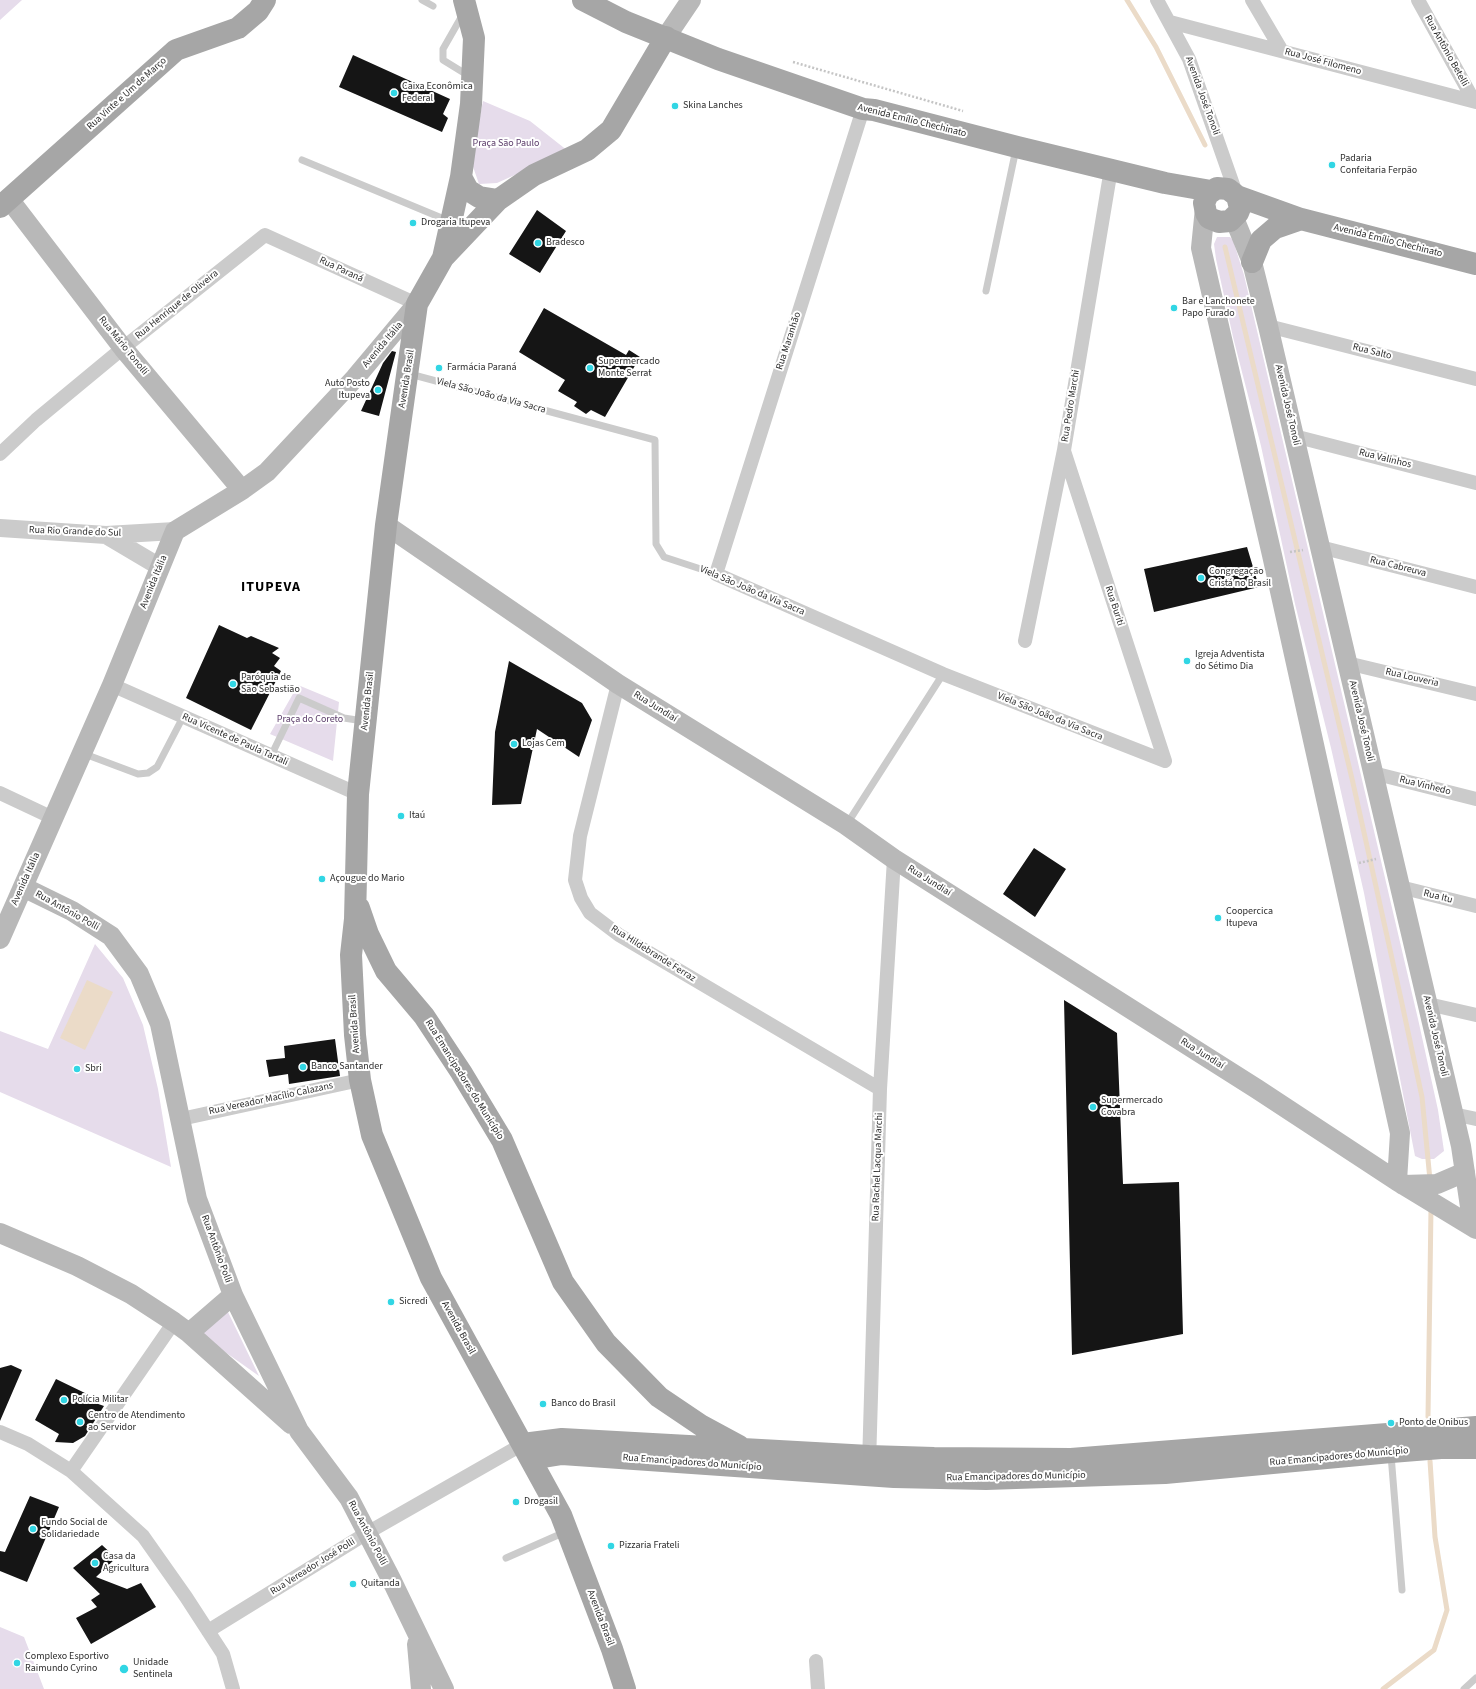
<!DOCTYPE html>
<meta charset="utf-8">
<style>
body{margin:0}
canvas{display:block;background:#fff}
</style>
<canvas width="1476" height="1689"></canvas>
<script>
const ctx = document.querySelector('canvas').getContext('2d');
ctx.lineJoin = 'round';
function fill(path, color) { ctx.fillStyle = color; ctx.fill(path, 'evenodd'); }
const toPath = rows => new Path2D(rows.map(r => 'M' + r).join(''));
function strokePath(path, color, width, dash) { ctx.strokeStyle = color; ctx.lineWidth = width; ctx.lineCap = dash ? 'butt' : 'round'; ctx.setLineDash(dash || []); ctx.stroke(path); }
function label(font, color, halo, rows, align = 'center') {
  ctx.font = font + ' "Source Sans 3",sans-serif'; ctx.lineWidth = 4; ctx.setLineDash([]); ctx.textBaseline = 'middle'; ctx.strokeStyle = halo; ctx.fillStyle = color; for (const [text, x, y, turn = 0] of rows) {
    ctx.save(); ctx.translate(x, y); ctx.rotate((+turn || 0) * Math.PI / 180); ctx.textAlign = isNaN(turn) ? turn : align; if (halo) ctx.strokeText(text, 0, 0); ctx.fillText(text, 0, 0); ctx.restore();
  }
}
fill(toPath([
 [0,0,22,0,0,20],
 [483,101,530,121,568,151,497,183,479,184,471,161],
 [1217,237,1230,237,1233,240,1244,275,1418,1019,1438,1110,1444,1151,1434,1159,1422,1159,1415,1156,1364,893,1331,748,1295,604,1261,446,1233,337,1216,259,1214,244],
 [298,685,339,702,333,761,270,734],
 [95,944,123,978,143,1025,158,1089,171,1167,0,1092,0,1031,48,1049],
 [227,1310,259,1376,201,1335],
 [0,1627,24,1637,44,1689,0,1689]
]), '#e6dceb');
fill(toPath([
 [87,980,113,992,85,1050,60,1038]
]), '#ebdbc8');
strokePath(toPath([
 [1127,0,1156,47,1205,145],
 [1225,247,1353,783,1401,999,1422,1097,1430,1180],
 [1428,1417,1431,1208],
 [1383,1689,1434,1650,1447,1610,1435,1537,1430,1461]
]), '#ebdbc8', 5);
fill(toPath([
 [353,55,450,99,443,114,448,118,442,132,339,87],
 [537,210,566,231,540,273,509,254],
 [544,308,626,355,629,350,640,357,605,417,591,410,586,414,574,406,577,402,558,391,565,380,519,352],
 [392,351,396,352,379,416,361,411,383,363],
 [1247,547,1259,587,1154,612,1144,569],
 [219,625,247,638,251,636,279,648,272,653,280,658,274,666,281,671,251,730,186,698],
 [509,661,582,703,592,720,579,757,537,729,521,804,492,805,495,732],
 [1034,848,1066,869,1035,917,1003,894],
 [1064,1000,1117,1033,1123,1184,1179,1182,1183,1334,1072,1355],
 [335,1039,340,1076,289,1084,288,1074,269,1077,266,1060,285,1058,284,1046],
 [11,1365,22,1370,0,1421,0,1368],
 [56,1379,87,1394,84,1399,104,1406,85,1436,73,1443,55,1442,59,1434,35,1420],
 [30,1496,59,1507,27,1582,0,1571,0,1551,5,1552],
 [102,1545,116,1558,96,1577,127,1589,141,1583,156,1607,91,1644,76,1618,97,1607,91,1600,100,1594,73,1568]
]), '#151515');
strokePath(toPath([
 [793,62,963,111],
 [1290,552,1303,550],
 [1359,863,1376,859]
]), '#c5c5c5', 2.5, [2, 2]);
strokePath(toPath([
 [422,0,433,6],
 [463,14,443,49,443,60,469,76],
 [302,160,449,221],
 [986,291,1016,149],
 [410,374,655,440,656,544,664,557,716,574],
 [82,753,138,774,148,773,157,767,183,717],
 [271,756,299,698,344,718,363,721],
 [847,824,943,674],
 [1391,1455,1402,1590],
 [506,1558,565,1532],
 [1464,1689,1476,1678]
]), '#cbcbcb', 7);
strokePath(toPath([
 [1157,0,1189,59,1237,196],
 [1252,0,1282,51],
 [1418,0,1474,101],
 [1170,22,1476,102],
 [863,109,716,574,943,674,1165,761],
 [1268,326,1476,379],
 [1294,436,1476,483],
 [1064,451,1165,761],
 [0,454,36,420,123,348,265,235,417,304],
 [1320,547,1476,587],
 [1025,641,1064,450,1111,169],
 [1347,663,1476,694],
 [618,684,580,836,575,880,581,898,590,913,619,935,880,1089],
 [112,685,358,794],
 [1373,773,1476,799],
 [0,793,53,818],
 [1400,887,1476,906],
 [1428,1004,1476,1015],
 [1453,1114,1476,1119],
 [181,1119,360,1080],
 [0,1432,28,1444,71,1471,143,1536,186,1597,223,1654,233,1689],
 [869,1464,880,1089,894,859],
 [71,1471,174,1322],
 [208,1631,367,1533,523,1444],
 [816,1661,818,1689]
]), '#cbcbcb', 14);
strokePath(toPath([
 [0,528,106,535,175,531],
 [106,535,160,567]
]), '#cbcbcb', 18);
strokePath(toPath([
 [666,37,691,0],
 [9,199,123,348,242,490],
 [1205,208,1201,248,1272,555,1400,1133,1397,1181],
 [1234,218,1252,262,1268,326,1461,1146,1473,1227],
 [386,525,618,684,846,825,894,859,1257,1089,1397,1181,1476,1229],
 [23,887,72,911,111,936,139,974,160,1024,197,1199,233,1295,299,1431,349,1498,391,1579,444,1689],
 [0,939,112,685,175,531,242,490,267,472,355,378,417,304],
 [1403,1185,1437,1184,1465,1172],
 [0,1233,77,1266,131,1294,174,1322,189,1333,291,1424],
 [189,1333,233,1295],
 [417,1644,421,1689]
]), '#b8b8b8', 20);
strokePath(toPath([
 [464,0,474,38,471,104,461,177,443,258,417,304,386,525,358,794,355,919,351,955,355,1035,360,1080,372,1135,396,1193,431,1278,561,1515,612,1649,625,1689],
 [583,0,626,22,718,59,863,109,874,110,1017,147,1165,183,1211,191],
 [461,177,468,190,479,197,498,200],
 [1237,196,1240,208,1238,213,1230,221,1219,222,1209,218,1206,213,1204,203,1208,194,1217,188,1228,189,1237,196,1301,219,1476,264],
 [0,207,176,50,238,28,258,11,265,0],
 [443,258,498,200,534,175,587,150,611,130,666,37],
 [1252,262,1261,240,1275,228,1301,219],
 [359,908,368,934,386,971,424,1016,461,1072,502,1140,563,1282,606,1343,659,1397,702,1426,739,1446],
 [523,1444,562,1439,869,1456,934,1458,1071,1459,1476,1427],
 [531,1459,562,1454,894,1477,986,1479,1165,1473,1391,1452,1441,1448,1476,1448]
]), '#a6a6a6', 22);
for (const [x, y, r, color] of [
 [394,93,4,"#31d6e4"],
 [675,106,4,"#31d6e4"],
 [1332,165,4,"#31d6e4"],
 [413,223,4,"#31d6e4"],
 [538,243,4,"#31d6e4"],
 [1174,308,4,"#31d6e4"],
 [439,368,4,"#31d6e4"],
 [590,368,4,"#31d6e4"],
 [378,390,4,"#31d6e4"],
 [1201,578,4,"#31d6e4"],
 [1187,661,4,"#31d6e4"],
 [233,684,4,"#31d6e4"],
 [514,744,4,"#31d6e4"],
 [401,816,4,"#31d6e4"],
 [322,879,4,"#31d6e4"],
 [1218,918,4,"#31d6e4"],
 [303,1067,4,"#31d6e4"],
 [77,1069,4,"#31d6e4"],
 [1093,1107,4,"#31d6e4"],
 [391,1302,4,"#31d6e4"],
 [64,1400,4,"#31d6e4"],
 [543,1404,4,"#31d6e4"],
 [80,1422,4,"#31d6e4"],
 [1391,1423,4,"#31d6e4"],
 [516,1502,4,"#31d6e4"],
 [33,1529,4,"#31d6e4"],
 [611,1546,4,"#31d6e4"],
 [95,1563,4,"#31d6e4"],
 [353,1584,4,"#31d6e4"],
 [17,1663,4,"#31d6e4"],
 [124,1669,5,"#31d6e4"]
]) { const dot = new Path2D(); dot.arc(x, y, r, 0, 2 * Math.PI); ctx.fillStyle = color; ctx.fill(dot); strokePath(dot, '#fff', 1.5); }
label('10px', '#2e2e2e', '#fff', [
 ["Rua Antônio Betelli",1446,51,61],
 ["Rua José Filomeno",1323,62,15],
 ["Rua Vinte e Um de Março",127,94,-42],
 ["Avenida José Tonoli",1202,96,70],
 ["Avenida Emílio Chechinato",912,121,14],
 ["Avenida Emílio Chechinato",1388,241,14],
 ["Rua Paraná",341,270,25],
 ["Rua Henrique de Oliveira",177,305,-39],
 ["Rua Maranhão",789,341,-72],
 ["Avenida Itália",383,345,-50],
 ["Rua Mário Tonolli",123,346,51],
 ["Rua Salto",1372,352,14],
 ["Avenida Brasil",407,379,-81],
 ["Viela São João da Via Sacra",491,396,15],
 ["Avenida José Tonoli",1287,405,77],
 ["Rua Pedro Marchi",1071,406,-81],
 ["Rua Valinhos",1385,459,14],
 ["Rua Rio Grande do Sul",75,532,2],
 ["Rua Cabreuva",1398,567,14],
 ["Avenida Itália",154,582,-68],
 ["Viela São João da Via Sacra",752,591,23],
 ["Rua Buriti",1114,606,72],
 ["Rua Louveria",1412,678,13],
 ["Avenida Brasil",368,701,-84],
 ["Rua Jundiaí",655,707,32],
 ["Viela São João da Via Sacra",1050,717,22],
 ["Avenida José Tonoli",1361,721,77],
 ["Rua Vicente de Paula Tartali",235,740,24],
 ["Rua Vinhedo",1425,786,14],
 ["Avenida Itália",26,879,-66],
 ["Rua Jundiaí",929,881,32],
 ["Rua Itu",1438,897,14],
 ["Rua Antônio Polli",67,911,29],
 ["Rua Hildebrande Ferraz",653,954,32],
 ["Avenida Brasil",355,1024,-94],
 ["Avenida José Tonoli",1435,1036,77],
 ["Rua Jundiaí",1202,1054,32],
 ["Rua Emancipadores do Município",464,1080,58],
 ["Rua Vereador Macílio Calazans",271,1099,-12],
 ["Rua Rachel Lacqua Marchi",878,1167,-88],
 ["Rua Antônio Polli",216,1249,70],
 ["Avenida Brasil",458,1328,61],
 ["Rua Emancipadores do Município",1339,1457,-5],
 ["Rua Emancipadores do Município",692,1463,4],
 ["Rua Emancipadores do Município",1016,1477,-1],
 ["Rua Antônio Polli",367,1533,62],
 ["Rua Vereador José Polli",313,1567,-32],
 ["Avenida Brasil",600,1618,69]
]);
label('10px', '#2e2e2e', '#fff', [
 ["Caixa Econômica",402,87],
 ["Federal",402,99],
 ["Skina Lanches",683,106],
 ["Padaria",1340,159],
 ["Confeitaria Ferpão",1340,171],
 ["Drogaria Itupeva",421,223],
 ["Bradesco",546,243],
 ["Bar e Lanchonete",1182,302],
 ["Papo Furado",1182,314],
 ["Supermercado",598,362],
 ["Monte Serrat",598,374],
 ["Farmácia Paraná",447,368],
 ["Auto Posto",370,384,"right"],
 ["Itupeva",370,396,"right"],
 ["Congregação",1209,572],
 ["Cristá no Brasil",1209,584],
 ["Igreja Adventista",1195,655],
 ["do Sétimo Dia",1195,667],
 ["Paróquia de",241,678],
 ["São Sebastião",241,690],
 ["Lojas Cem",522,744],
 ["Itaú",409,816],
 ["Açougue do Mario",330,879],
 ["Coopercica",1226,912],
 ["Itupeva",1226,924],
 ["Banco Santander",311,1067],
 ["Sbri",85,1069],
 ["Supermercado",1101,1101],
 ["Covabra",1101,1113],
 ["Sicredi",399,1302],
 ["Polícia Militar",72,1400],
 ["Banco do Brasil",551,1404],
 ["Centro de Atendimento",88,1416],
 ["ao Servidor",88,1428],
 ["Ponto de Onibus",1399,1423],
 ["Drogasil",524,1502],
 ["Fundo Social de",41,1523],
 ["Solidariedade",41,1535],
 ["Pizzaria Frateli",619,1546],
 ["Casa da",103,1557],
 ["Agricultura",103,1569],
 ["Quitanda",361,1584],
 ["Complexo Esportivo",25,1657],
 ["Raimundo Cyrino",25,1669],
 ["Unidade",133,1663],
 ["Sentinela",133,1675]
], 'left');
label('10px', '#5b3c6a', '#fff', [
 ["Praça São Paulo",506,144],
 ["Praça do Coreto",310,720]
]);
ctx.letterSpacing = '1px';
label('bold 14px', '#000', '#fff', [
 ["ITUPEVA",271,588]
]);
ctx.letterSpacing = '0px';
</script>
